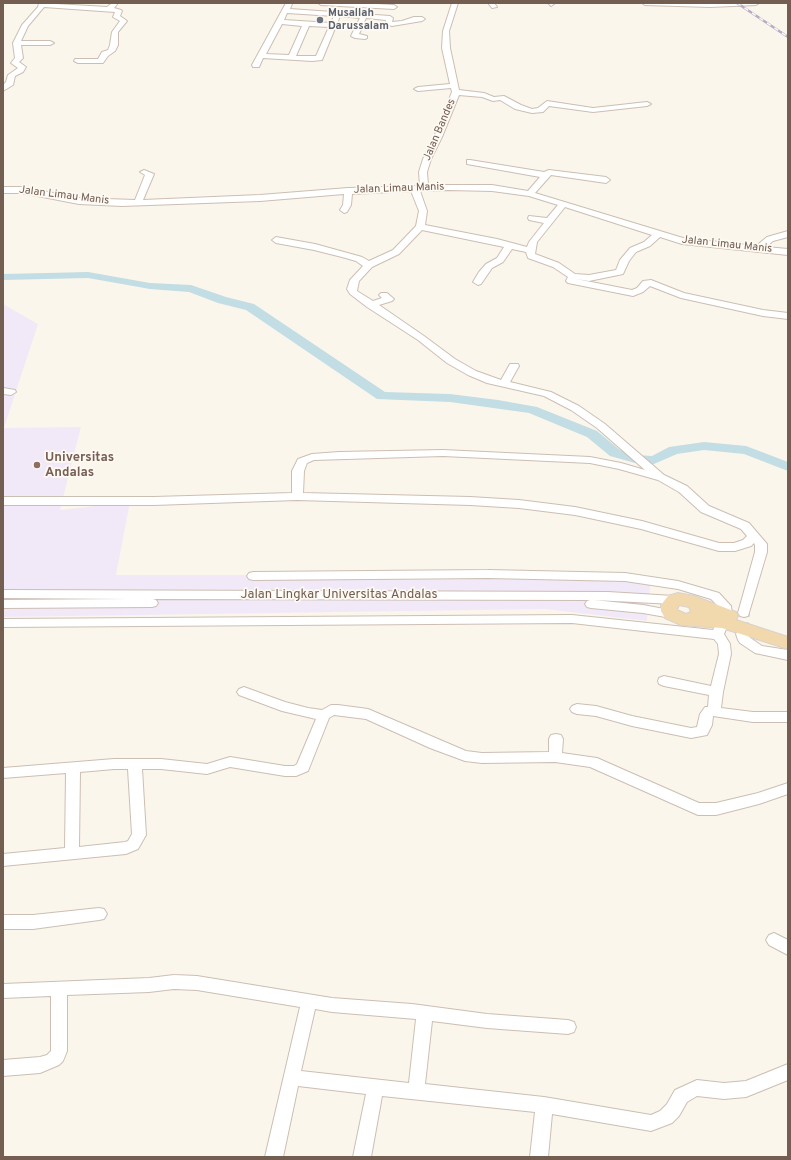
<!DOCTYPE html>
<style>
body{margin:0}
#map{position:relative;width:791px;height:1160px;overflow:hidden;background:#fbf6ec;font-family:Overpass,sans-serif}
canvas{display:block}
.frame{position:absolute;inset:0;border:4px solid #745e51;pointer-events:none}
</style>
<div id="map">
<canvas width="791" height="1160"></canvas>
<div class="frame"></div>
</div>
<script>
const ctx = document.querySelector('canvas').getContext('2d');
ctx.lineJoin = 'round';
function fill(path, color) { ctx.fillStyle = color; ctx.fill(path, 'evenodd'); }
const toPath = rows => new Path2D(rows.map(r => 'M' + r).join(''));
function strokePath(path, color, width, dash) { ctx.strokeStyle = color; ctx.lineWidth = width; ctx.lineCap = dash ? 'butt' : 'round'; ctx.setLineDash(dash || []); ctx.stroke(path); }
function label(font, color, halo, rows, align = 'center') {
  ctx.font = font + ' Overpass,sans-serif'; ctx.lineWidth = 3.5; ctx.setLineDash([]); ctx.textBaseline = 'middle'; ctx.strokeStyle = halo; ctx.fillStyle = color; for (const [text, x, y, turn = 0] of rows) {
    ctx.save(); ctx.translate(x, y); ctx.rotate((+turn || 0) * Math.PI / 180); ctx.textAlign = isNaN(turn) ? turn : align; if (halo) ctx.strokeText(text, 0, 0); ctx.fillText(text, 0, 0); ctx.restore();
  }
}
fill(toPath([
 [3,304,38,324,4,428,81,427,60,510,130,502,116,575,301,575,541,573,651,576,647,621,545,609,3,617]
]), '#f2e9f8');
fill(toPath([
 [88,272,150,283,191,285,226,297,254,304,385,392,450,394,498,400,537,407,597,431,620,450,636,455,652,456,669,447,704,442,746,446,788,462,788,471,744,454,704,450,677,454,654,464,635,463,610,456,587,437,529,413,450,402,377,399,246,310,218,303,189,292,150,289,88,278,3,280,3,274,88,272]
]), '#c2dde3');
strokePath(toPath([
 [742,634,744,613]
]), '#d9d0c5', 12, [12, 6]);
const minor = toPath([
 [39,3,107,7,112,3,118,3,114,8,121,10,122,11,120,16,127,21,118,32,118,45,115,51,108,56,103,63,78,63,74,61,75,59,98,59,102,52,108,50,110,45,112,32,120,21,113,17,115,12,44,7,28,26,21,41,50,41,54,43,50,45,21,45,23,58,19,62,26,67,23,72,15,76,13,85,3,91,3,85,6,82,8,75,18,68,11,63,15,58,13,43,22,25,38,7,39,3],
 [286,3,292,4,290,9,390,16,393,18,392,22,402,21,414,17,422,17,425,19,422,21,392,26,386,24,386,20,366,18,359,34,367,36,367,38,365,39,355,38,351,36,360,18,340,16,322,60,312,61,263,58,259,67,253,67,252,65,286,3],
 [287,13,334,16,331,23,284,20,287,13],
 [282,24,302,26,289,55,266,54,282,24],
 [309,26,329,27,316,56,296,56,309,26],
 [318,3,358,3,394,5,397,7,394,9,321,5,318,3],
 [452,3,458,3,449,31,450,48,459,90,484,93,494,97,504,96,521,105,532,109,538,108,547,101,593,108,647,102,651,104,647,106,593,112,549,106,543,112,532,113,515,109,500,100,493,101,482,97,459,95,442,137,431,159,427,172,428,185,492,185,528,191,540,177,467,164,467,160,470,160,544,172,549,170,606,177,610,180,606,183,551,175,535,193,683,238,756,246,767,237,788,231,788,237,773,241,766,247,788,249,788,255,682,244,660,237,650,246,636,252,629,261,623,274,589,281,576,279,632,290,637,288,643,281,651,280,684,293,763,310,788,313,788,319,763,316,681,298,650,286,643,292,633,296,568,283,566,281,568,277,553,267,528,258,526,252,512,249,503,262,492,268,481,284,478,285,473,282,479,272,486,264,497,258,504,247,422,230,399,254,372,267,359,281,357,291,373,301,382,298,379,295,381,293,387,293,394,299,392,301,379,305,424,336,455,359,476,371,501,380,510,364,518,364,519,366,510,382,551,392,579,406,605,424,664,475,687,486,709,506,749,523,767,544,767,552,748,616,744,617,740,616,738,613,755,552,755,545,754,543,751,546,735,551,719,551,641,529,575,515,519,508,470,505,297,500,154,505,3,505,3,497,154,497,292,493,292,471,298,459,312,454,339,452,443,450,590,457,621,463,645,470,597,428,571,410,544,396,487,383,468,375,447,363,418,340,367,307,350,294,347,289,350,280,363,266,356,261,342,257,314,250,276,243,272,240,276,237,315,244,362,257,369,261,393,250,416,226,419,211,411,191,352,194,351,205,347,212,344,213,340,210,343,205,344,194,260,201,122,206,79,204,22,193,3,193,3,187,22,187,79,198,135,200,145,175,140,172,144,170,154,174,143,200,260,195,348,188,420,186,419,172,423,159,434,137,452,92,451,88,418,91,414,89,418,87,450,84,442,48,443,31,452,3],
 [449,190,492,191,529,196,558,205,547,218,529,216,528,218,529,220,544,223,529,242,527,247,497,239,425,225,427,211,420,191,449,190],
 [565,207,652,235,644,242,630,248,620,260,616,270,589,275,575,274,559,263,535,254,537,242,565,207],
 [443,456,590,463,619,469,658,480,679,492,701,512,741,529,747,536,743,540,734,543,719,543,642,521,575,507,519,500,470,497,303,493,304,471,307,463,314,460,443,456],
 [488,3,494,3,497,7,492,8,488,3],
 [548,3,554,3,554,4,551,6,548,3],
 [642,3,759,3,756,5,710,7,645,5,642,3],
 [3,388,15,390,16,392,11,395,3,394,3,388],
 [488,570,625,573,678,581,719,593,731,606,732,615,730,618,727,619,729,622,724,634,730,644,731,654,723,692,721,708,753,712,788,712,788,722,753,722,713,716,712,725,707,735,691,738,632,726,596,716,577,714,572,712,570,709,572,706,577,704,596,706,632,716,691,728,697,727,700,714,705,707,708,707,709,695,664,686,659,684,658,681,659,678,664,676,711,686,719,654,718,644,714,639,572,623,3,627,3,619,572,615,713,630,719,619,722,618,719,607,711,599,678,589,625,581,488,578,253,580,249,579,247,576,249,573,253,572,488,570],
 [3,590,608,592,674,596,678,597,680,600,678,603,674,604,594,600,643,605,675,611,677,614,675,617,671,618,643,613,591,608,587,607,585,604,587,601,590,600,153,599,156,600,158,603,156,606,152,607,3,608,3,600,128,599,3,598,3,590],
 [742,630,746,631,749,637,762,646,788,650,788,660,755,653,740,643,738,640,736,634,738,631,742,630],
 [244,687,285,702,308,708,322,710,331,705,338,705,368,709,466,751,482,753,549,752,549,739,551,735,556,734,561,735,563,739,562,753,597,758,699,803,716,803,758,793,788,783,788,794,759,804,716,815,698,815,590,767,555,762,482,763,465,761,430,748,366,719,334,715,329,718,308,771,296,776,285,776,230,767,207,774,161,769,142,769,146,835,138,849,126,854,3,866,3,854,65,848,66,773,3,778,3,768,114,759,161,759,207,764,230,757,285,766,294,766,297,764,316,719,282,711,239,695,237,692,239,689,244,687],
 [114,769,128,769,132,834,128,841,125,842,79,847,80,772,114,769],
 [99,908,104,909,107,914,104,919,99,920,33,929,3,929,3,915,33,915,99,908],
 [774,933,788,940,788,955,769,945,766,940,769,935,774,933],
 [174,975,197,976,332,998,412,1004,487,1014,568,1020,574,1022,576,1027,574,1032,568,1034,487,1028,432,1021,425,1084,544,1097,651,1115,660,1111,667,1104,675,1090,697,1080,724,1083,746,1081,788,1064,788,1080,746,1097,724,1099,697,1096,687,1102,679,1116,672,1123,651,1131,552,1114,548,1157,530,1157,535,1112,382,1096,371,1157,353,1157,366,1094,298,1086,283,1157,265,1157,300,1007,197,990,174,989,149,992,67,995,67,1051,63,1061,59,1065,40,1073,3,1076,3,1060,40,1057,47,1055,51,1051,51,996,3,998,3,984,149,978,174,975],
 [315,1009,332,1012,416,1019,409,1083,301,1071,315,1009]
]);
const major = toPath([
 [678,593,694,596,736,612,738,616,736,620,788,637,788,649,722,628,681,625,665,618,661,611,661,605,668,596,678,593],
 [679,605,689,607,691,612,686,614,677,610,679,605]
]);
strokePath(minor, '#ccbeb3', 2);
strokePath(major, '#d8d2ce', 2);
fill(minor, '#fff');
fill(major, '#f1d9ad');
const rail = toPath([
 [737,3,788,37]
]);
strokePath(rail, '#b9abc5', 2.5);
strokePath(rail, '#fdf9f3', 1.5, [4.5]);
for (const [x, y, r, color] of [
 [320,20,4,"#6b7280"],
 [37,465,4,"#8d6e63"]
]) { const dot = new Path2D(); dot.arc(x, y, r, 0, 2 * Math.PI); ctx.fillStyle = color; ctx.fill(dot); strokePath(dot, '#fdf9f3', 1.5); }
label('bold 11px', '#5b616d', '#fdf9f3', [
 ["Musallah",328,14],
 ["Darussalam",328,27]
], 'left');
label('11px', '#745e51', '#fdf9f3', [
 ["Jalan Bandes",440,130,-67],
 ["Jalan Limau Manis",399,189,-2],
 ["Jalan Limau Manis",64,196,7],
 ["Jalan Limau Manis",727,245,6]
]);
label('bold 13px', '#785e54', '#fdf9f3', [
 ["Universitas",45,458],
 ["Andalas",45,473]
], 'left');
label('13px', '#745e51', '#fdf9f3', [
 ["Jalan Lingkar Universitas Andalas",339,595]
]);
</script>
